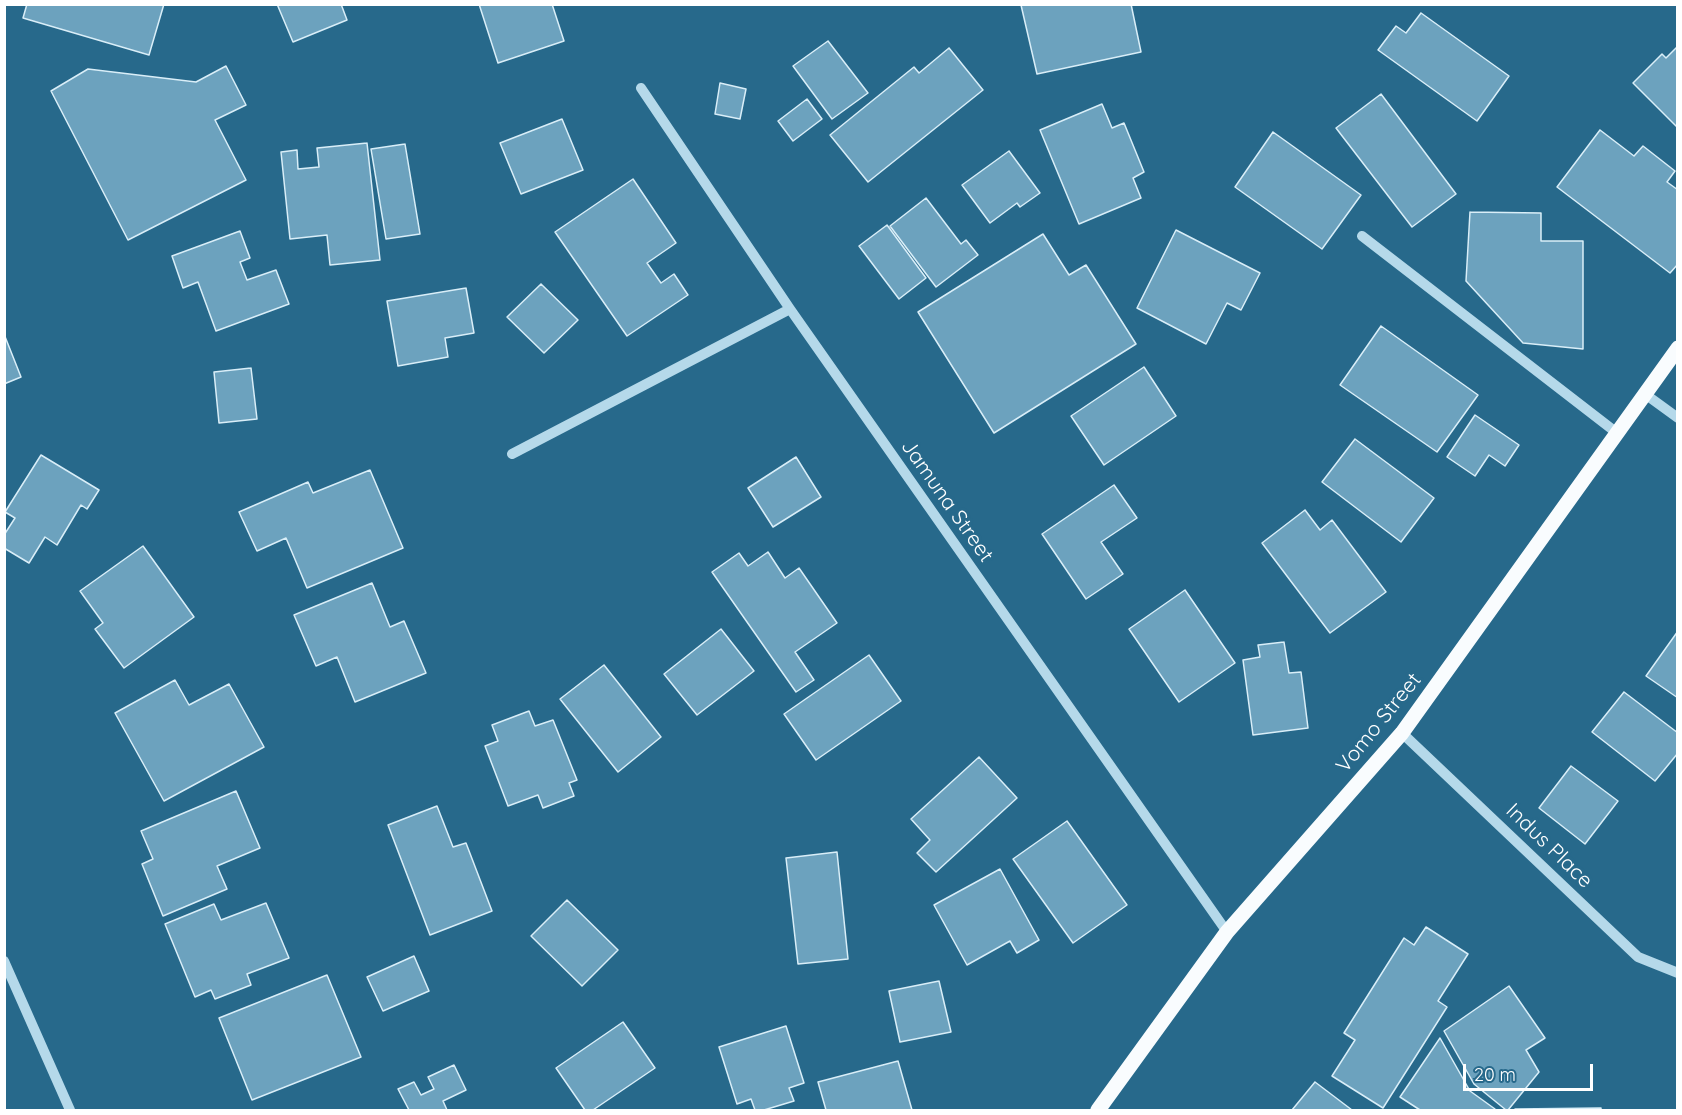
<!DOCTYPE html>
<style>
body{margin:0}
#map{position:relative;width:1682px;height:1115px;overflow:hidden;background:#27698b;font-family:Quicksand,sans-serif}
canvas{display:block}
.frame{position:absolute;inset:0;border:6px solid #fff;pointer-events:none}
.scale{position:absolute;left:1463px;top:1064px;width:130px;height:27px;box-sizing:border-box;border:3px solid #fff;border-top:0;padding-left:8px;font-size:18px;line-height:21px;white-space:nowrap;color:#fff;-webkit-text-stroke:4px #27698b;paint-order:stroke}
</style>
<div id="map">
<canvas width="1682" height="1115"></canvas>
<div class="frame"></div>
<div class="scale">20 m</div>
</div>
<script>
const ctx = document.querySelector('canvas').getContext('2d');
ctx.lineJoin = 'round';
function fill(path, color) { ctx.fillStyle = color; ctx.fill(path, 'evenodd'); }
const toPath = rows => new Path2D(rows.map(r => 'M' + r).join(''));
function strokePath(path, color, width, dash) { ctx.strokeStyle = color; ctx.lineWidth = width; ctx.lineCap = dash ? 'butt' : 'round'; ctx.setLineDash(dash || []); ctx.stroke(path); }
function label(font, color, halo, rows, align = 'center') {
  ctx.font = font + ' Quicksand,sans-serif'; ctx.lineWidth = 6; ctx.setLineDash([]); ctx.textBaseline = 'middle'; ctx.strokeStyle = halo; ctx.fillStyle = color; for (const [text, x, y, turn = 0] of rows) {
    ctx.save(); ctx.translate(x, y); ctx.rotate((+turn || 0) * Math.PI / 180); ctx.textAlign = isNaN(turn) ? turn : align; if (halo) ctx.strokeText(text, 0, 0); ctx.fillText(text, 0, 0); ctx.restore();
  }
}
const building = toPath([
 [27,4,164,4,149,55,23,18,27,4],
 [277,4,341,4,347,20,293,42,277,4],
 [479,4,552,4,564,41,498,63,479,4],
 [1131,4,1141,52,1037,74,1021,5,1131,4],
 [1421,13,1509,76,1477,121,1378,50,1396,26,1406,33,1421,13],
 [828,41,868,93,832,119,793,66,828,41],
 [1678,46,1678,128,1633,83,1662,54,1666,58,1678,46],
 [949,48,983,90,868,182,830,135,914,67,919,73,949,48],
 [226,66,246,105,215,120,246,180,128,240,51,91,88,69,196,82,226,66],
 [720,83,746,89,740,119,715,114,720,83],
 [1381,94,1456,194,1412,227,1336,128,1381,94],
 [807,99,822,119,793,141,778,121,807,99],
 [1102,104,1112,128,1124,123,1144,172,1133,178,1141,198,1079,224,1040,130,1102,104],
 [562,119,583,170,521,194,500,143,562,119],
 [1600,130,1634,156,1643,146,1675,171,1667,182,1678,190,1678,264,1670,273,1557,187,1600,130],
 [1273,132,1361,195,1322,249,1235,187,1273,132],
 [367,143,380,260,330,265,327,235,290,239,281,152,297,150,298,169,319,167,317,148,367,143],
 [405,144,420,234,386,239,371,149,405,144],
 [1009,151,1040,193,1020,207,1017,203,990,223,962,185,1009,151],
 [633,179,676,243,647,263,661,283,674,274,688,295,627,336,555,232,633,179],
 [926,198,961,244,966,240,978,255,936,287,890,226,926,198],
 [1470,212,1541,213,1541,241,1583,241,1583,349,1523,343,1466,281,1470,212],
 [887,225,926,278,899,299,859,246,887,225],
 [1176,230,1260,273,1241,310,1227,303,1206,344,1137,308,1176,230],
 [240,231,250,258,240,262,247,280,276,270,289,304,216,331,198,282,183,288,172,256,240,231],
 [1043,234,1069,275,1086,265,1136,344,994,433,918,312,1043,234],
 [541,284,578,320,544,353,507,317,541,284],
 [466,288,474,333,445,338,448,357,398,366,387,301,466,288],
 [1381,326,1478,395,1437,452,1340,385,1381,326],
 [4,334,21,377,4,384,4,334],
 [1144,367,1176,416,1104,465,1071,416,1144,367],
 [251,368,257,419,219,423,214,372,251,368],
 [1475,415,1519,445,1505,466,1489,455,1475,476,1447,457,1475,415],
 [1355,439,1434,498,1401,542,1322,482,1355,439],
 [41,455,99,490,87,509,81,505,57,545,45,537,29,563,4,548,4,535,15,518,5,512,41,455],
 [796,457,821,497,773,527,748,488,796,457],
 [370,470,403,548,307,588,286,538,257,551,239,512,308,482,313,493,370,470],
 [1114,485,1137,518,1101,542,1123,574,1086,599,1042,534,1114,485],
 [1305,510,1320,530,1332,520,1386,592,1330,633,1262,543,1305,510],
 [143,546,194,617,124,668,95,629,103,623,80,591,143,546],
 [768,552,785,578,799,568,837,623,795,652,814,680,796,692,712,572,739,553,748,566,768,552],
 [372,583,390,627,404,621,426,673,355,702,337,657,316,666,294,615,372,583],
 [1185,590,1235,663,1179,702,1129,629,1185,590],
 [721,629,754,671,697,715,664,674,721,629],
 [1678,631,1678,698,1646,676,1678,631],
 [1284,642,1289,673,1301,672,1308,728,1253,735,1243,660,1260,657,1258,645,1284,642],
 [869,655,901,701,816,760,784,714,869,655],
 [604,665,661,737,618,772,560,699,604,665],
 [175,680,189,705,229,684,264,747,164,801,115,713,175,680],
 [1624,692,1678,733,1678,753,1655,781,1592,732,1624,692],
 [529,711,535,726,553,720,577,780,569,783,574,796,543,808,538,795,508,806,485,746,498,741,492,725,529,711],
 [979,757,1017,798,936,872,917,853,930,840,911,819,979,757],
 [1571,766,1618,801,1585,844,1539,808,1571,766],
 [236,791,260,848,217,866,227,889,163,916,142,864,153,859,141,831,236,791],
 [437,806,453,847,466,843,492,911,430,935,388,825,437,806],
 [1067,821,1127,905,1073,943,1013,859,1067,821],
 [837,852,848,959,798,964,786,858,837,852],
 [1000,869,1039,940,1017,953,1010,941,967,965,934,905,1000,869],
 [567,900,618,950,582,986,531,936,567,900],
 [266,903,289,958,247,974,251,985,215,999,211,990,195,997,165,924,214,904,221,920,266,903],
 [1426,927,1468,954,1438,1001,1447,1007,1383,1108,1332,1076,1355,1040,1344,1033,1404,938,1414,945,1426,927],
 [414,956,429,991,383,1011,367,977,414,956],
 [327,975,361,1057,252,1100,219,1018,327,975],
 [939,981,951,1032,900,1042,889,991,939,981],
 [1509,986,1545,1038,1526,1050,1539,1072,1508,1110,1506,1110,1474,1084,1444,1031,1509,986],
 [623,1022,655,1068,593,1110,585,1110,556,1068,623,1022],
 [786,1026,804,1083,789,1088,794,1101,764,1110,755,1110,751,1099,737,1104,719,1047,786,1026],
 [1440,1038,1470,1091,1495,1109,1494,1110,1420,1110,1400,1097,1440,1038],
 [898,1061,912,1110,826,1110,818,1082,898,1061],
 [454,1065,466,1090,443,1101,447,1110,409,1110,398,1089,414,1082,421,1095,434,1089,428,1077,454,1065],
 [1315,1082,1352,1110,1292,1110,1315,1082],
 [1601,1108,1601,1110,1515,1109,1601,1108]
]);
fill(building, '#6ca2be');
strokePath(building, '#d9eef8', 1.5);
strokePath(toPath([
 [641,88,790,309,1227,932],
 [1362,236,1617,433],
 [1645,394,1678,418],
 [512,454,790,309],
 [1402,733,1638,957,1678,973],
 [4,961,70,1110]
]), '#b5d9ea', 10);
strokePath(toPath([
 [1098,1110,1227,932,1402,733,1678,348]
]), '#f9fcfe', 15);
label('21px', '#fff', '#27698b', [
 ["Jamuna Street",947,501,55],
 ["Vomo Street",1379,723,-51],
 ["Indus Place",1549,846,44]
]);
</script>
